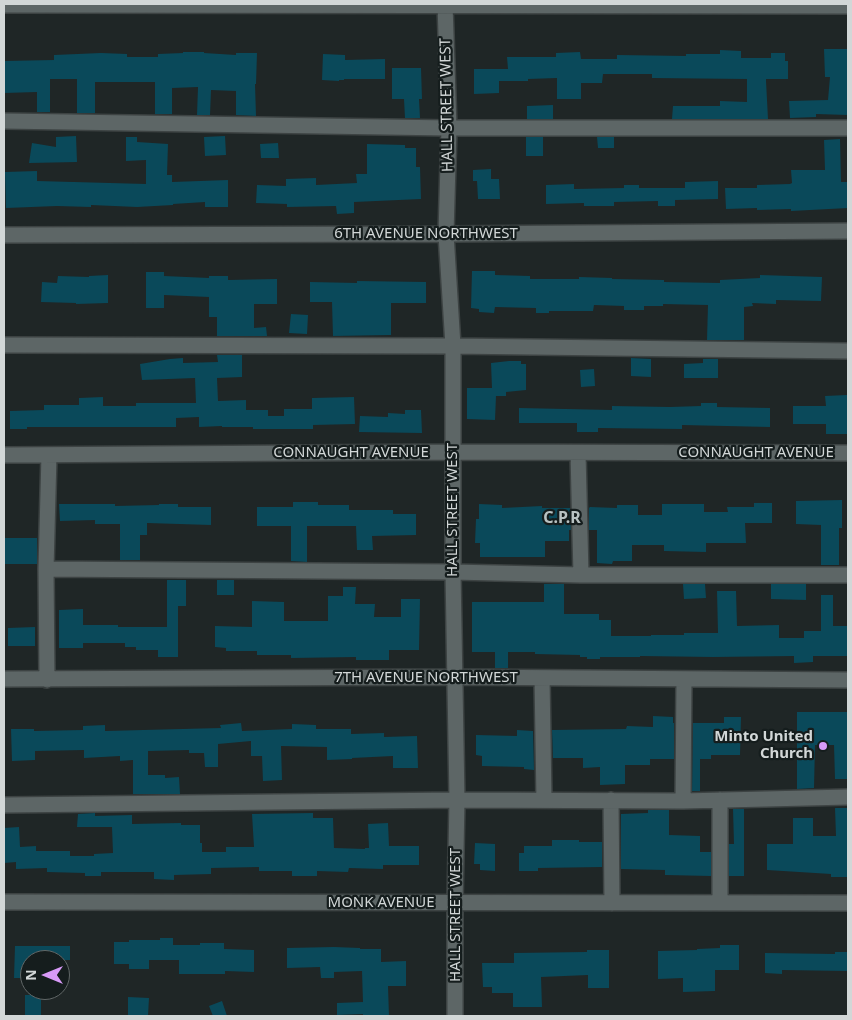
<!DOCTYPE html>
<style>
body{margin:0}
#map{position:relative;width:852px;height:1020px;overflow:hidden;background:#1f2626;font-family:"Noto Sans",sans-serif}
canvas{display:block}
.frame{position:absolute;inset:0;border:5px solid #d2d7d7;pointer-events:none}
.north{position:absolute;left:20px;top:950px;width:50px;height:50px;box-sizing:border-box;background:#151d1d;border:1px solid #616767;border-radius:50%;rotate:270deg;font-size:14px;font-weight:700;line-height:20px;text-align:center;color:#d2d7d7}
.north::after{content:'';display:block;margin:auto;width:18px;height:22px;background:#d89af8;clip-path:polygon(50% 0,100% 100%,50% 72%,0 100%)}
</style>
<div id="map">
<canvas width="852" height="1020"></canvas>
<div class="frame"></div>
<div class="north">N</div>
</div>
<script>
const ctx = document.querySelector('canvas').getContext('2d');
ctx.lineJoin = 'round';
function fill(path, color) { ctx.fillStyle = color; ctx.fill(path, 'evenodd'); }
const toPath = rows => new Path2D(rows.map(r => 'M' + r).join(''));
function strokePath(path, color, width, dash) { ctx.strokeStyle = color; ctx.lineWidth = width; ctx.lineCap = dash ? 'butt' : 'round'; ctx.setLineDash(dash || []); ctx.stroke(path); }
function label(font, color, halo, rows, align = 'center') {
  ctx.font = font + ' "Noto Sans",sans-serif'; ctx.lineWidth = 4.5; ctx.setLineDash([]); ctx.textBaseline = 'middle'; ctx.strokeStyle = halo; ctx.fillStyle = color; for (const [text, x, y, turn = 0] of rows) {
    ctx.save(); ctx.translate(x, y); ctx.rotate((+turn || 0) * Math.PI / 180); ctx.textAlign = isNaN(turn) ? turn : align; if (halo) ctx.strokeText(text, 0, 0); ctx.fillText(text, 0, 0); ctx.restore();
  }
}
fill(toPath([
 [824,49,848,49,848,115,816,114,816,117,790,118,789,101,828,100,830,77,825,77],
 [720,50,741,51,741,58,771,58,771,53,785,53,785,61,788,61,788,79,766,79,766,81,768,119,672,119,673,106,720,106,720,101,747,102,747,79,652,78,652,74,603,74,602,83,581,83,581,99,557,99,557,78,528,79,528,81,499,81,499,93,474,94,474,69,508,69,507,57,556,57,556,53,580,52,581,59,617,59,617,55,686,56,686,54,720,54],
 [183,52,204,52,204,53,236,55,236,53,257,53,256,84,255,84,256,116,236,115,236,91,211,90,210,115,197,115,198,87,172,88,172,114,155,114,155,82,95,82,95,113,77,113,77,79,50,79,50,112,37,112,37,92,4,93,4,61,54,60,54,55,101,53,127,54,127,57,158,57,158,54,183,53],
 [323,54,345,55,345,60,385,59,385,79,344,79,344,80,339,80,339,81,322,80],
 [392,68,421,68,422,99,419,99,420,118,405,118,404,99,392,99],
 [553,105,553,119,527,119,527,106],
 [76,136,77,162,29,163,32,143,56,147,56,137],
 [225,136,226,155,205,156,204,137],
 [126,137,137,137,137,142,168,144,167,175,172,175,172,182,228,180,228,207,205,207,205,202,173,204,173,205,137,207,91,205,91,207,57,206,6,208,5,172,37,171,37,181,146,184,146,160,126,161],
 [526,137,543,137,543,156,526,156],
 [597,137,614,137,614,148,598,148],
 [840,139,841,182,848,182,848,208,791,211,791,209,757,210,757,208,726,209,725,188,757,188,757,185,790,184,792,183,791,170,825,170,824,140],
 [278,143,279,158,261,158,260,144],
 [367,144,405,145,405,148,416,148,416,167,420,167,421,199,354,202,354,213,337,214,336,206,287,207,287,204,256,203,257,185,286,186,286,179,316,178,316,185,357,183,356,174,367,174],
 [491,169,491,179,499,179,500,199,478,199,477,181,473,181,473,170],
 [718,181,718,199,675,200,675,206,658,206,658,201,614,202,614,206,584,206,584,203,546,204,546,185,574,184,574,189,624,188,624,185,639,185,639,188,685,188,685,182],
 [472,271,495,271,495,275,530,276,530,279,579,279,579,277,612,278,612,279,664,280,664,282,720,283,720,280,760,278,760,275,822,277,821,301,776,300,776,304,752,303,753,306,744,307,744,340,707,340,708,305,663,304,663,306,644,306,644,310,624,310,624,306,594,305,593,311,549,311,549,313,536,313,536,308,495,307,494,313,479,312,479,309,471,308],
 [146,272,164,272,164,276,209,278,209,276,228,276,228,280,277,279,277,304,254,304,254,328,266,327,267,336,217,336,217,317,209,317,209,297,164,295,164,308,146,308],
 [108,275,108,303,76,304,76,303,41,302,42,282,57,283,58,276,89,277,89,276],
 [357,281,426,282,426,303,391,303,391,335,333,336,332,302,310,302,310,282,357,283],
 [291,314,308,315,307,334,289,333],
 [217,355,242,355,242,377,217,378,218,401,246,400,246,410,268,410,268,416,284,416,284,409,312,409,312,398,354,397,355,424,313,425,313,429,253,429,253,427,222,427,222,426,199,427,199,417,176,418,176,427,27,427,27,429,10,429,10,411,44,410,44,405,79,405,79,398,103,397,103,406,136,406,136,403,196,403,195,378,142,380,140,364,170,359,183,358,183,363,218,362],
 [631,358,651,359,651,377,631,376],
 [703,359,718,359,718,378,684,378,684,364,703,363],
 [509,361,521,361,521,364,526,364,526,390,506,392,506,396,496,396,495,420,467,419,467,388,492,388,491,363],
 [594,369,595,386,581,387,580,370],
 [847,395,847,434,826,434,826,424,793,424,793,406,826,406,825,396],
 [701,403,717,403,717,407,770,408,770,427,682,425,682,429,598,428,598,432,577,432,577,423,519,423,519,408,612,410,612,406,670,407,701,406],
 [405,410,421,410,422,433,359,432,360,416,388,417,388,413,405,414],
 [842,500,842,528,839,528,839,565,821,565,821,525,796,524,796,501],
 [293,502,318,502,318,505,349,505,349,510,393,510,393,514,416,514,416,535,372,536,373,550,357,550,356,526,307,526,307,562,291,561,291,526,257,526,257,507,293,507],
 [754,503,772,503,772,523,745,523,746,543,706,543,706,552,664,551,664,545,632,545,632,561,613,561,612,564,597,563,597,530,589,530,589,508,590,507,617,508,617,505,638,505,638,515,662,515,662,504,704,504,704,512,728,512,727,507,754,507],
 [59,504,115,504,115,506,159,505,159,504,178,504,178,507,211,507,211,525,147,523,147,535,140,535,140,560,120,560,120,524,95,524,95,520,60,521],
 [479,504,502,505,502,508,542,506,542,508,570,508,571,530,569,530,569,541,545,541,545,557,480,557,480,543,475,543,476,519,479,519],
 [4,538,37,538,37,564,4,564],
 [167,580,186,580,186,606,178,606,178,657,158,657,158,650,136,650,136,647,125,647,125,643,83,643,83,648,59,648,59,610,83,609,83,625,118,625,118,627,167,627],
 [217,580,234,580,234,595,217,595],
 [544,584,564,584,564,614,599,614,599,620,611,620,611,636,651,636,651,635,684,635,684,633,718,633,717,591,736,591,737,626,779,625,779,638,804,638,804,631,821,631,821,595,833,595,833,626,848,626,848,656,813,656,813,662,794,663,794,656,713,657,640,656,640,657,600,657,600,659,587,659,587,657,580,657,580,655,535,654,535,652,508,652,508,668,495,668,495,652,472,652,472,602,544,602],
 [683,584,705,584,706,598,684,599],
 [771,584,806,584,806,600,771,599],
 [343,587,356,587,355,604,375,604,374,617,401,617,401,599,420,599,419,650,389,650,389,660,356,660,356,657,291,658,291,655,257,655,257,651,226,651,226,648,215,647,215,626,252,627,252,601,284,602,284,621,328,621,328,596,343,596],
 [35,627,35,646,8,646,8,628],
 [797,712,848,712,848,779,835,779,834,745,815,745,814,788,797,789],
 [653,716,673,717,673,723,674,723,674,759,650,759,650,765,625,765,625,784,600,785,600,767,583,768,583,758,553,758,552,730,626,729,627,726,653,727],
 [724,717,741,717,740,755,711,755,711,759,700,759,700,791,692,791,693,723,724,723],
 [241,723,242,731,292,729,292,724,316,725,316,729,351,729,351,734,384,733,384,737,417,736,418,768,393,768,393,756,352,758,352,759,327,760,327,747,281,746,282,780,263,781,262,756,251,756,251,741,218,744,218,767,205,767,204,753,189,753,189,750,148,751,148,775,165,775,165,778,179,777,180,794,133,794,133,760,120,761,120,756,84,758,84,750,35,751,35,760,12,761,11,729,34,729,34,731,83,730,83,726,105,725,105,731,221,728,220,725],
 [517,730,533,731,534,770,524,769,524,767,482,766,482,756,476,755,476,735,517,736],
 [835,808,848,808,848,877,831,877,831,874,767,870,767,844,793,844,793,818,813,818,813,836,836,836],
 [733,809,744,809,744,844,740,844,744,844,744,876,729,876,729,844,734,844],
 [648,810,669,810,669,835,700,836,700,852,711,852,711,876,665,875,665,870,621,869,621,814,648,813],
 [95,813,95,816,132,815,132,824,181,823,181,825,200,825,200,843,202,843,202,852,226,852,226,847,254,847,252,814,313,813,313,818,333,818,334,848,365,849,365,848,369,848,368,824,388,823,389,846,419,846,419,865,383,865,383,869,349,868,348,872,317,871,317,876,292,876,292,871,259,871,259,867,211,868,211,874,174,875,174,880,154,879,154,872,101,872,101,876,85,876,85,873,47,872,47,868,16,869,16,862,4,863,4,828,19,827,20,847,36,846,36,851,70,851,70,856,94,856,94,854,113,853,112,827,77,827,78,814],
 [552,840,579,840,579,842,602,842,602,867,538,868,538,871,519,871,519,853,524,853,524,846,552,846],
 [475,843,495,844,495,871,480,870,480,864,474,864],
 [160,938,173,938,173,945,200,945,200,943,224,943,224,949,254,950,254,972,225,971,225,974,179,974,179,960,149,960,149,969,129,969,129,964,114,964,114,942,129,942,129,940,160,940],
 [720,945,739,945,739,970,715,970,715,991,683,992,683,978,658,979,658,951,697,950,697,949,720,948],
 [15,946,70,946,70,960,30,960,30,978,14,978],
 [334,947,360,948,360,949,381,949,381,962,406,961,406,986,388,986,389,1016,363,1016,363,1014,337,1015,337,1003,363,1002,362,971,334,972,334,978,321,978,320,967,287,968,287,948],
 [587,950,609,950,609,988,588,988,588,975,541,977,542,1007,513,1007,513,993,492,993,492,987,483,987,482,963,514,963,514,953,587,952],
 [835,952,848,952,848,971,782,970,782,974,765,973,765,953,835,954],
 [25,995,41,995,41,1016,25,1016],
 [128,997,149,998,148,1016,128,1016],
 [222,1001,227,1016,213,1016,209,1006]
]), '#0a495a');
const minor = toPath([
 [445,4,449,128,446,234,453,346,453,572,457,800,455,903,455,1016],
 [4,5,848,6],
 [4,121,449,128,848,128],
 [4,235,446,234,848,231],
 [4,345,453,346,848,351],
 [578,453,581,575],
 [4,455,453,452,848,453],
 [46,569,49,455],
 [542,678,544,800],
 [4,679,455,677,848,680],
 [47,680,46,569,453,572,581,575,848,575],
 [611,800,612,903],
 [720,800,720,903],
 [683,801,684,679],
 [4,805,457,800,683,801,848,797],
 [4,902,848,903]
]);
strokePath(minor, '#3d4343', 18);
strokePath(minor, '#5d6666', 15);
for (const [x, y, r, color] of [
 [823,746,5,"#d89af8"]
]) { const dot = new Path2D(); dot.arc(x, y, r, 0, 2 * Math.PI); ctx.fillStyle = color; ctx.fill(dot); strokePath(dot, '#151d1d', 2); }
label('15px', '#d2d7d7', '#151d1d', [
 ["HALL STREET WEST",447,105,-91],
 ["6TH AVENUE NORTHWEST",426,234],
 ["CONNAUGHT AVENUE",351,453],
 ["CONNAUGHT AVENUE",756,453],
 ["HALL STREET WEST",453,510,-90],
 ["7TH AVENUE NORTHWEST",426,678],
 ["MONK AVENUE",381,903],
 ["HALL STREET WEST",456,915,-90]
]);
label('bold 15px', '#d2d7d7', '#151d1d', [
 ["Minto United",813,737],
 ["Church",813,754]
], 'right');
label('bold 16px', '#b8c2c2', '#151d1d', [
 ["C.P.R",562,518]
]);
</script>
